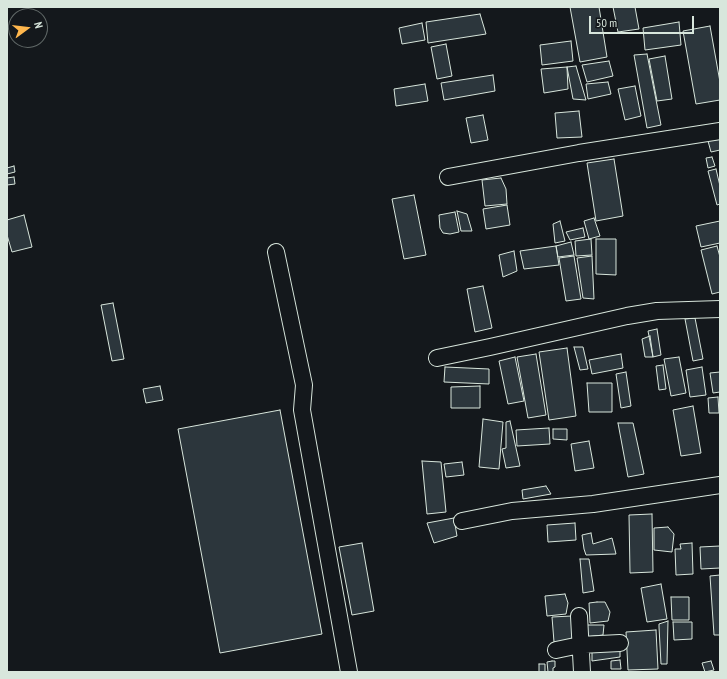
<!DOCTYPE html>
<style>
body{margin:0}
#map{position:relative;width:727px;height:679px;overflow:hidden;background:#14181c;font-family:"PT Sans Narrow",sans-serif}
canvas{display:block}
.frame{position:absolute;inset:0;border:8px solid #d8e6dc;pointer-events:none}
.north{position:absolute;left:8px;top:8px;width:40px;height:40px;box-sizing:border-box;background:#14181c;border:1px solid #626a69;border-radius:50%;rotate:75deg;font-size:11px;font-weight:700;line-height:16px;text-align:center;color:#d8e6dc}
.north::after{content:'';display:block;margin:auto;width:14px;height:18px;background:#ffb74d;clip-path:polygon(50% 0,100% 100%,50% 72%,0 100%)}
.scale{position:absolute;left:589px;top:16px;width:105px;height:18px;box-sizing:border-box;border:2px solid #d8e6dc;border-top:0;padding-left:5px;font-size:12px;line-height:14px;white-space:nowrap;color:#d8e6dc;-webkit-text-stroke:3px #14181c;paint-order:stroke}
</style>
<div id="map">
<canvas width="727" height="679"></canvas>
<div class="frame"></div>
<div class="north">N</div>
<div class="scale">50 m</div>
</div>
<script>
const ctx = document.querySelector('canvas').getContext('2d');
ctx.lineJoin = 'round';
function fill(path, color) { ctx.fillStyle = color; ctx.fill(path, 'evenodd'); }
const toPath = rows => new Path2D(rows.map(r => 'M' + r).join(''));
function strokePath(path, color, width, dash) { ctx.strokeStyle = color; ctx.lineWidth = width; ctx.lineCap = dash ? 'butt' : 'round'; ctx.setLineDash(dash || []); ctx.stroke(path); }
const building = toPath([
 [570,7,599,7,607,57,580,62,570,7],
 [613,7,635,7,639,29,618,32,613,7],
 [480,14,486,34,428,43,426,22,480,14],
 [679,22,681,45,645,50,643,28,679,22],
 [422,23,425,40,402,44,399,28,422,23],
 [710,26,720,82,720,100,696,104,683,31,710,26],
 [571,41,573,61,542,65,540,45,571,41],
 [446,44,452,76,437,79,431,47,446,44],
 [647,54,661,125,647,128,634,55,647,54],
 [665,56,672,99,657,101,649,59,665,56],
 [609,61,613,76,587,82,582,65,609,61],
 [576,66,586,100,573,99,567,67,576,66],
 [567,67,568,89,544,93,541,69,567,67],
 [493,75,495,91,444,100,441,83,493,75],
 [608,82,611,94,588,99,586,84,608,82],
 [425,84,428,101,396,106,394,89,425,84],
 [635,86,641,116,625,120,618,89,635,86],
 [579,111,582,137,557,138,555,113,579,111],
 [483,115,488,140,471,143,466,118,483,115],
 [720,139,720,150,711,152,708,141,720,139],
 [712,157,715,166,708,168,706,158,712,157],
 [614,159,623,216,596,221,587,163,614,159],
 [14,166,15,172,7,174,7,168,14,166],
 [716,169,720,186,720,204,717,205,708,171,716,169],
 [14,177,15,184,7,185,7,178,14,177],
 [501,178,506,189,507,204,485,206,482,180,501,178],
 [414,195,426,255,404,259,392,199,414,195],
 [507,205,510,225,486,229,483,209,507,205],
 [457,211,467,214,472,231,461,231,457,211],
 [455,212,459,232,450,234,443,233,440,228,439,215,455,212],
 [24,215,32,247,12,252,7,235,7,220,24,215],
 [594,218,600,236,589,239,584,221,594,218],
 [560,221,565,241,555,243,553,224,560,221],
 [720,221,720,243,701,247,696,226,720,221],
 [583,228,585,237,570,240,566,232,583,228],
 [591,239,592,255,576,256,575,241,591,239],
 [596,239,616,239,616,275,596,274,596,239],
 [571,242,574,255,558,257,556,246,571,242],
 [556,246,559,265,524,269,520,251,556,246],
 [717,246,720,257,720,292,712,294,701,250,717,246],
 [514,251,517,271,503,277,499,255,514,251],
 [574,256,581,299,566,301,559,258,574,256],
 [592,256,594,299,583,298,577,258,592,256],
 [483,286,492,328,475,332,467,289,483,286],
 [113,303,124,359,112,361,101,305,113,303],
 [695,318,703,359,693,361,685,319,695,318],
 [657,329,661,355,653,357,648,331,657,329],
 [650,336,653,357,645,357,642,339,650,336],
 [574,347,583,347,588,369,580,370,574,347],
 [567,348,576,416,549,420,539,352,567,348],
 [536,354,546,415,528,418,517,357,536,354],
 [621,354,623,368,592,374,589,360,621,354],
 [515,357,524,401,508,404,499,361,515,357],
 [679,357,686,393,671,396,664,359,679,357],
 [663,365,666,389,659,390,656,366,663,365],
 [445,367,489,369,489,384,444,382,445,367],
 [702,367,706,395,690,397,686,370,702,367],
 [626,372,631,406,621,408,616,374,626,372],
 [720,372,720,392,713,393,710,373,720,372],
 [587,383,612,383,612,412,589,412,587,383],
 [160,386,163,400,146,403,143,389,160,386],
 [480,386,480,408,451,408,451,387,480,386],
 [718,397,719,413,709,413,708,398,718,397],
 [693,406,701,453,681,456,673,410,693,406],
 [280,410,322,634,220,653,178,429,280,410],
 [483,419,503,422,499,469,479,467,483,419],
 [510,421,520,466,506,468,502,449,506,448,506,422,510,421],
 [618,423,633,423,644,474,628,477,618,423],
 [549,428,550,444,517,446,516,430,549,428],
 [553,429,567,429,567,440,553,439,553,429],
 [589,441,594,468,575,471,571,444,589,441],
 [422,461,441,462,446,512,427,514,422,461],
 [462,462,464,475,446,477,444,464,462,462],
 [546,486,551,494,523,499,522,490,546,486],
 [652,514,653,572,630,573,629,515,652,514],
 [454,518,457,536,434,543,427,523,454,518],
 [575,523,576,540,548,542,547,525,575,523],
 [668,527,674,534,672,552,654,550,654,528,668,527],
 [591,533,593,544,612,538,616,554,586,555,584,549,582,535,591,533],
 [362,543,374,611,352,615,339,547,362,543],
 [692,543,693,574,676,575,675,549,681,549,680,544,692,543],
 [720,546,720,568,701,569,700,547,720,546],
 [580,559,589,559,594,591,583,593,580,559],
 [720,575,720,635,714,635,710,576,720,575],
 [661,584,667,619,647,622,641,588,661,584],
 [565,594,568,603,566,614,547,616,545,596,565,594],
 [671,597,689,597,689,620,672,620,671,597],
 [597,602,605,602,610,612,608,621,590,623,589,603,597,602],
 [572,616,575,627,572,642,554,642,552,617,572,616],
 [668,621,667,664,661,664,659,627,659,624,668,621],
 [673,622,692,622,692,639,674,640,673,622],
 [586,625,604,625,603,635,586,637,586,625],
 [656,630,658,669,628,670,626,632,656,630],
 [620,645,620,657,592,661,592,646,620,645],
 [620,660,621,669,611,669,611,661,620,660],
 [552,661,555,661,555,667,553,668,553,672,548,672,547,662,552,661],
 [711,661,714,670,705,672,702,663,711,661],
 [539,664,545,664,545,672,539,672,539,664]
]);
fill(building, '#2c363c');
strokePath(building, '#d8e6dc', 1);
const minor = toPath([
 [448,177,579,153,720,131],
 [276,252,304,385,302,410,349,672],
 [437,358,490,347,627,316,657,311,720,309],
 [462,521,512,511,593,504,720,485],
 [579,616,582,672],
 [556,650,580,645,620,643]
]);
strokePath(minor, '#d8e6dc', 18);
strokePath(minor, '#14181c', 16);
</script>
